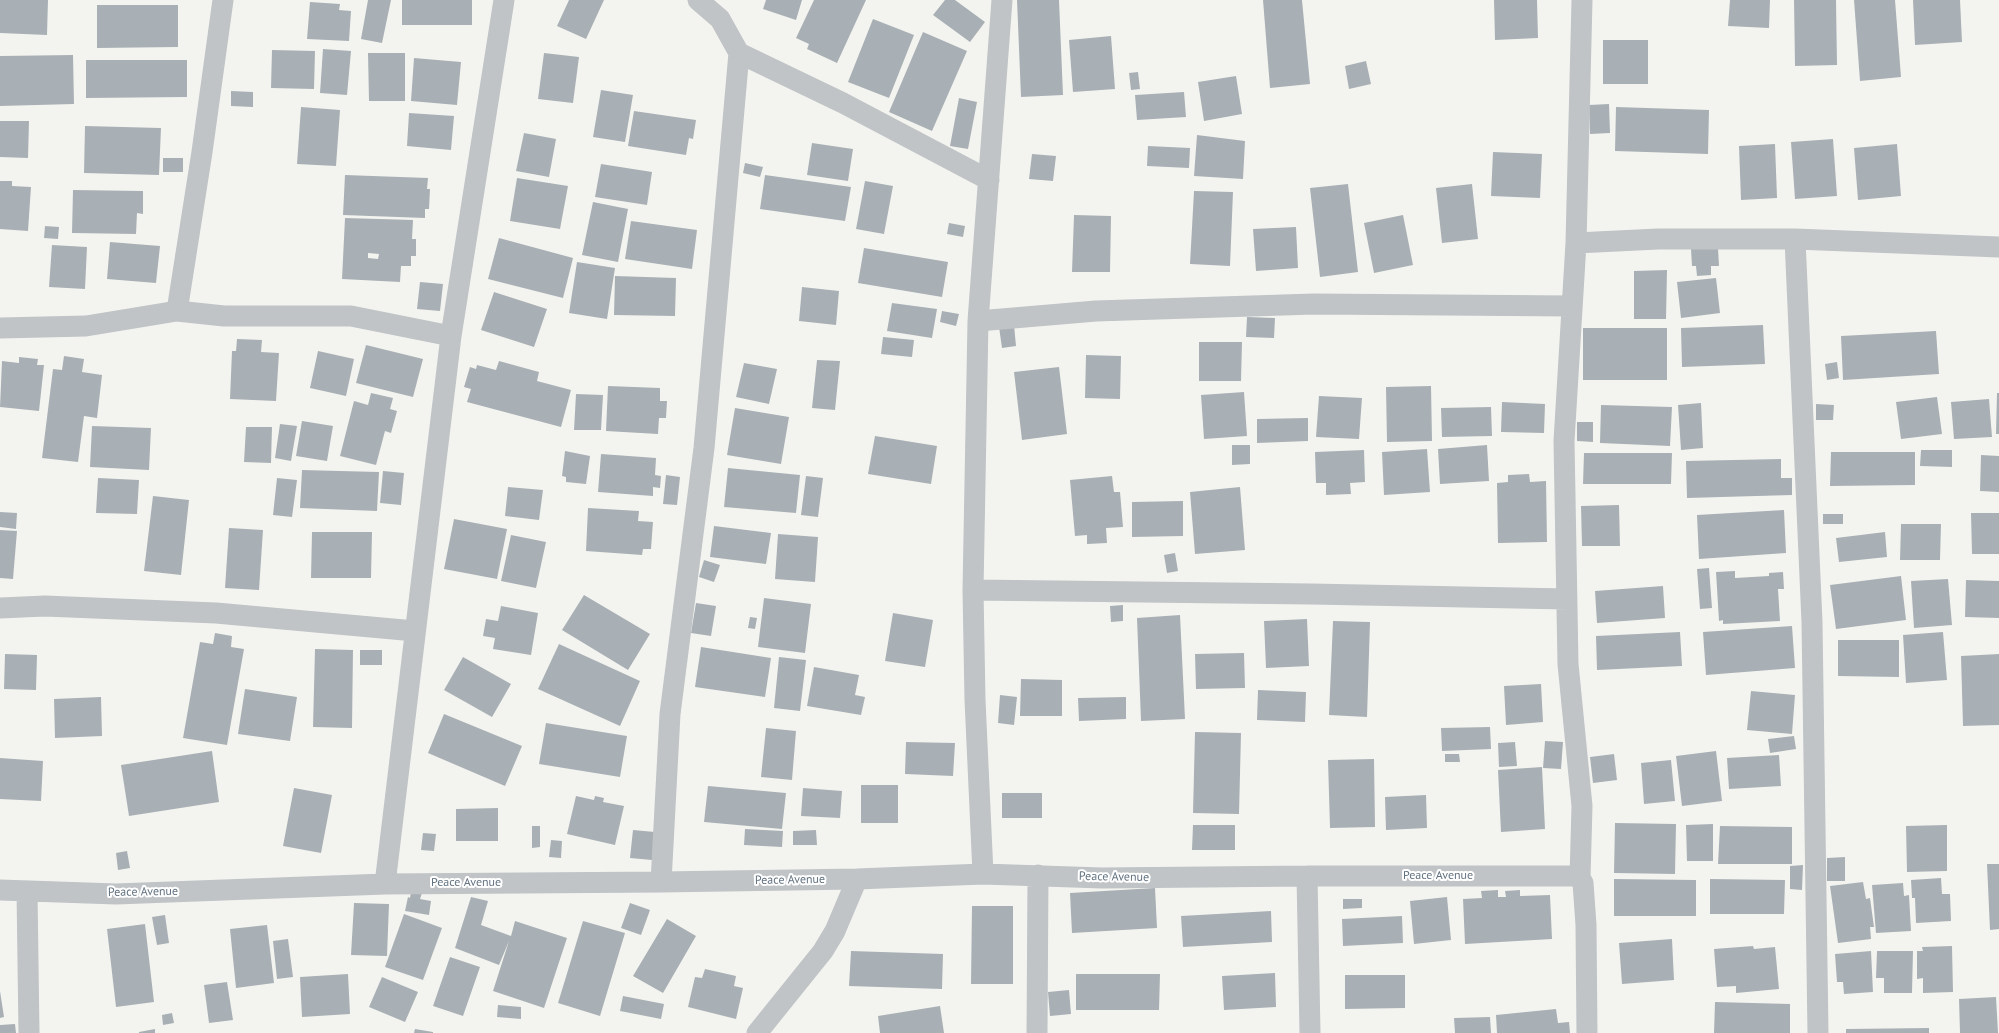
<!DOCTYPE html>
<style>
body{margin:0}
canvas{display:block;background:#f3f4ef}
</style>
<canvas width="1999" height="1033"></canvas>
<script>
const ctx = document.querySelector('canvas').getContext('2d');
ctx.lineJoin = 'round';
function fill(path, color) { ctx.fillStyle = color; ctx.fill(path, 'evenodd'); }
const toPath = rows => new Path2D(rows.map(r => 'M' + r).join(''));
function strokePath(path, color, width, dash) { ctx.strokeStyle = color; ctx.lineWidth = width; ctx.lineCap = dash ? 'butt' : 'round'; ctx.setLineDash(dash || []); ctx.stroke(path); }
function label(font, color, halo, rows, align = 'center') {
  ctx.font = font + ' "PT Sans",sans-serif'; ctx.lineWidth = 4; ctx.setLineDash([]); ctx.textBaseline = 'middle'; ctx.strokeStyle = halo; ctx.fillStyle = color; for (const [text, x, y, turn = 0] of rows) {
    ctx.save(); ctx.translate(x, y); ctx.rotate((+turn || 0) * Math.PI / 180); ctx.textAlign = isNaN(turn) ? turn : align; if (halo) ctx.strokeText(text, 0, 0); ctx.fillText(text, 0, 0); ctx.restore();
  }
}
fill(toPath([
 [0,0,48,0,47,35,0,33],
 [368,0,391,0,382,43,361,39],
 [402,0,472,0,472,25,402,25],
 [569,0,604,0,586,39,557,26],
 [766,0,802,0,796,20,763,9],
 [814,0,866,0,837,63,807,49,809,44,796,38],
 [945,0,955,0,985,22,970,42,933,15],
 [1017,0,1059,0,1063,95,1021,97],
 [1263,0,1302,0,1310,84,1270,88],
 [1494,0,1537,0,1538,38,1495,40],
 [1730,0,1770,0,1769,28,1728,26],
 [1794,0,1836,0,1837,65,1795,66],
 [1854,0,1895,0,1901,77,1860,81],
 [1913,0,1960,0,1962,42,1915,45],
 [310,2,340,4,339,10,351,11,349,41,307,39],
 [97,5,178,5,178,47,97,48],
 [873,19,914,35,889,98,848,82],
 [923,32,967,51,932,131,889,112],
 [1111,36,1115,89,1073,92,1069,40],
 [1603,40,1648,40,1648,84,1603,84],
 [323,49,351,51,347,95,320,93],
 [272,50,315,51,314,89,271,88],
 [368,53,405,53,405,101,369,101],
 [544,53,579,57,573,103,538,99],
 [73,55,74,104,0,106,0,56],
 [414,58,461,62,457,105,411,101],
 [86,60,187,60,187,97,86,98],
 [1366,61,1371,84,1349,89,1345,66],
 [1138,72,1140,89,1131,90,1129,73],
 [1236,76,1242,114,1204,121,1198,82],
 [601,90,633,95,625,142,593,137],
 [231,91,253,92,253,107,231,106],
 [1184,92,1186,117,1137,120,1135,95],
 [959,98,977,102,968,149,950,146],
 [1609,104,1610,133,1590,134,1589,105],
 [301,107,340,110,336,166,297,164],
 [1616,107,1709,110,1708,154,1615,151],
 [634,111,696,120,693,139,689,138,686,155,628,146],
 [409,113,454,116,451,150,407,146],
 [0,121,29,121,28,158,0,157],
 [85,126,161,128,159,175,84,173],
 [524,133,556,139,549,177,516,171],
 [1197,135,1245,141,1243,179,1194,176],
 [1833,139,1837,196,1795,199,1791,142],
 [812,143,853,149,848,181,807,175],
 [1775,144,1777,198,1741,200,1739,146],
 [1897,144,1901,196,1858,200,1854,148],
 [1148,146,1190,148,1189,168,1147,166],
 [1493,152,1542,154,1540,198,1491,196],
 [1032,154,1056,156,1053,181,1029,179],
 [163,158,183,158,183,172,163,172],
 [745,163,763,167,760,177,743,173],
 [601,164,652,172,647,205,595,197],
 [345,175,428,178,427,189,430,189,429,209,425,209,425,218,343,215],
 [765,175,851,187,845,221,760,209],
 [517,178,568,186,560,229,510,221],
 [0,181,12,181,12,186,31,187,28,231,0,229],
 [865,181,893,186,884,234,856,229],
 [1348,184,1358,272,1320,277,1310,188],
 [1472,184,1478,239,1442,243,1436,188],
 [73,190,143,191,143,214,137,213,136,234,72,233],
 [1194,191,1233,192,1230,266,1190,264],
 [593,202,628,209,618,262,582,255],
 [1074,215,1111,216,1110,272,1072,272],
 [1403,215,1413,265,1374,273,1364,223],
 [345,218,413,220,412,239,416,239,416,256,411,256,411,266,401,266,400,282,342,279],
 [368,253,379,254,378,259,368,258],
 [631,221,697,230,692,269,625,259],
 [949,223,965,226,963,237,947,234],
 [45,226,59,227,58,239,44,238],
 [1296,227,1298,268,1256,271,1253,229],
 [499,238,573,258,563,298,488,279],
 [110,242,160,246,156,283,107,279],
 [52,245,87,247,85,289,49,287],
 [864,248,948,262,942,297,858,283],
 [1718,248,1719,266,1711,266,1711,275,1697,276,1696,266,1692,266,1691,249],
 [577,262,615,268,607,319,569,313],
 [1667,270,1666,319,1634,319,1634,271],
 [615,276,676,278,675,316,614,315],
 [1716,278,1720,313,1681,318,1677,282],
 [420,282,443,284,440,311,417,309],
 [802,287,839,291,836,325,799,321],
 [494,292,547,309,534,347,481,330],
 [892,303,937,309,932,338,887,331],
 [942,311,959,314,956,326,940,322],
 [1247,317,1275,318,1274,338,1246,337],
 [1014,325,1016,346,1002,348,999,327],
 [1763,325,1765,364,1682,367,1681,328],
 [1583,328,1667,328,1667,380,1583,380],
 [1936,331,1939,374,1843,380,1841,336],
 [883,337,914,340,912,357,881,354],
 [237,339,262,340,261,352,279,353,276,401,230,399,232,351,236,351],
 [1199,342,1242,342,1241,381,1199,381],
 [366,345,423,359,413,397,356,383],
 [318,351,354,359,346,396,310,388],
 [1086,355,1121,356,1120,399,1085,398],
 [64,356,84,359,82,372,102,375,97,418,84,416,78,462,42,458,53,369,62,370],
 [19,357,38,359,37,365,44,365,39,411,0,407,2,361,19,363],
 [817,360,840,361,835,410,812,408],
 [499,361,539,372,537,381,571,390,561,427,467,402,471,389,464,387,470,367,476,369,477,365,496,370],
 [1837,362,1839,378,1827,380,1825,364],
 [744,363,777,369,769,404,736,397],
 [1059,367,1067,434,1022,440,1014,372],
 [608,386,660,388,660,401,667,401,666,418,659,418,658,434,606,431],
 [1431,386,1432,441,1387,442,1386,387],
 [1244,392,1247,436,1204,439,1201,395],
 [371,393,393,398,390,409,397,411,391,433,385,431,376,465,340,456,354,401,368,405],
 [1997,393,1999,393,1999,434,1996,434],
 [576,394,603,395,601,430,574,430],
 [1319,396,1362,398,1359,439,1316,437],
 [1937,397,1942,434,1901,439,1896,402],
 [1989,399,1992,437,1954,439,1951,402],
 [1502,402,1545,404,1544,433,1501,432],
 [1701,403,1703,448,1681,450,1678,405],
 [1816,404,1834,405,1833,420,1816,420],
 [1601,405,1672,407,1670,446,1600,443],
 [1491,407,1492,436,1442,437,1441,408],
 [735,408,789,417,781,464,727,455],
 [1308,418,1308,441,1257,443,1257,419],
 [302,421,333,426,327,461,296,456],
 [1577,422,1593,422,1593,442,1577,441],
 [280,424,297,426,291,461,275,458],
 [92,426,151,428,149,470,90,467],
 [246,427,272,427,271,463,244,462],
 [875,436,937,446,931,484,868,474],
 [1232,445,1250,445,1250,464,1232,465],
 [1487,445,1489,481,1440,484,1438,449],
 [1427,449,1430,492,1384,495,1382,452],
 [1364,450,1365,482,1350,483,1351,494,1326,495,1326,483,1316,483,1315,452],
 [1921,450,1952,450,1952,467,1920,466],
 [565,451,590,456,586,484,566,482,566,477,562,476],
 [1831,452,1915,452,1915,485,1830,486],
 [1584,453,1672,453,1671,484,1583,484],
 [601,454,656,458,655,475,661,476,660,488,653,487,653,496,598,492],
 [1981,455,1999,456,1999,492,1980,491],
 [1781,459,1781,478,1792,478,1792,495,1687,498,1686,461],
 [728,468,800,475,796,513,724,507],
 [302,470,379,472,377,511,300,508],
 [383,471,404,473,401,505,380,503],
 [1529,474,1530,482,1546,481,1547,542,1498,543,1497,483,1508,482,1508,475],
 [666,475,680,477,677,505,663,504],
 [806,476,823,478,818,517,801,515],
 [1112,476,1114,492,1120,492,1123,527,1106,528,1107,543,1087,544,1087,535,1075,536,1070,480],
 [98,478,139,480,137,514,96,513],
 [277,478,297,480,292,517,273,515],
 [508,487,543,490,539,520,505,516],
 [1240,487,1245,550,1195,554,1190,492],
 [153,496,189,500,181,575,144,571],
 [1183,501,1183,536,1132,537,1132,502],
 [1619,505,1620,546,1582,546,1581,506],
 [588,508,639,511,638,521,653,522,651,549,643,549,642,555,586,551],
 [1784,510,1786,553,1699,559,1697,515],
 [0,512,17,513,16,529,0,527],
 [1971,513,1999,513,1999,554,1972,554],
 [1823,514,1843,514,1843,524,1823,524],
 [454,519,507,529,497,579,444,569],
 [1901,524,1941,524,1940,560,1900,560],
 [714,526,771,533,766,564,710,557],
 [229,528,263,530,259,590,225,588],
 [0,530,17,531,13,579,0,578],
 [312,532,372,532,371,578,311,578],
 [1885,532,1887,557,1839,562,1836,538],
 [778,534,818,537,815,582,775,579],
 [511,535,546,542,536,588,501,581],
 [1175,553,1178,571,1167,573,1164,555],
 [704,560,720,565,714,582,699,577],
 [1709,568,1712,608,1700,609,1697,569],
 [1735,571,1735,578,1769,576,1769,573,1783,572,1784,589,1778,589,1780,621,1723,624,1723,620,1719,621,1716,572],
 [1901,576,1906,620,1836,629,1830,585],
 [1948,579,1952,625,1914,628,1911,581],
 [1966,580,1999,581,1999,618,1965,617],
 [1663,586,1665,618,1597,623,1595,591],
 [584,595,650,634,628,670,562,630],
 [764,598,811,604,805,653,758,647],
 [696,603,716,606,711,636,691,633],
 [1123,605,1123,621,1111,622,1110,606],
 [501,606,538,613,531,655,493,649,495,638,483,636,486,619,498,621],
 [893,613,933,620,925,667,885,661],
 [1180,615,1185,719,1141,721,1137,618],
 [750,617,757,618,755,629,748,628],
 [1307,619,1309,666,1266,668,1264,621],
 [1333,621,1370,622,1367,717,1329,715],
 [1792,626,1795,668,1706,675,1703,632],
 [1680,632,1682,666,1597,670,1596,636],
 [1943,632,1947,680,1906,683,1903,635],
 [215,633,232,636,231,647,244,649,227,745,183,738,200,642,213,644],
 [1838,640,1899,640,1899,677,1838,676],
 [559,644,640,681,620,726,538,689],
 [701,647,771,658,765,697,695,687],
 [315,649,353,650,352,728,313,727],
 [360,650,382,650,382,665,360,665],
 [1244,653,1245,688,1196,689,1195,654],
 [5,654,37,655,36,690,4,689],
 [1999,654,1999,725,1963,726,1961,656],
 [463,657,511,684,492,717,444,690],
 [779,657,806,660,800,711,774,708],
 [814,667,859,675,855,695,865,697,861,715,807,706],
 [1021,679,1062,680,1062,716,1020,716],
 [1541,684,1543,722,1506,725,1504,686],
 [245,689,297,697,290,741,238,734],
 [1258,690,1306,692,1305,722,1257,720],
 [1751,691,1795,695,1792,734,1747,730],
 [1000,695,1017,697,1014,725,998,723],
 [101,697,102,736,55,738,54,699],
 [1126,697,1126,719,1079,721,1078,698],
 [444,714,522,746,505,786,428,753],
 [546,723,627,736,620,777,539,764],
 [1490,727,1491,749,1442,751,1441,728],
 [766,728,796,731,792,780,761,777],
 [1195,732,1241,733,1239,814,1193,813],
 [1794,736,1796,749,1770,753,1768,739],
 [1545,741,1563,742,1561,769,1543,768],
 [906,742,955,743,953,776,905,774],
 [1515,742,1517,766,1499,767,1498,743],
 [212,751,219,802,129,816,121,765],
 [1716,751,1722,801,1682,806,1676,756],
 [1445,754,1459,754,1460,762,1445,762],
 [1614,754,1617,780,1593,783,1590,757],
 [1779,755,1781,786,1729,789,1727,758],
 [0,758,43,761,41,801,0,799],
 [1374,759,1375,827,1330,828,1328,760],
 [1671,760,1675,801,1644,804,1641,763],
 [1542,767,1545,829,1501,832,1498,770],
 [861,785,898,785,898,823,861,823],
 [708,786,786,793,782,829,704,822],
 [294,788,332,795,321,853,283,846],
 [803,788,842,791,840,818,801,816],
 [1002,793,1042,793,1042,818,1002,818],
 [1426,795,1427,828,1386,830,1385,797],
 [576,796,594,800,595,796,604,798,603,802,624,806,615,845,567,834],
 [498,808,498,841,456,841,456,809],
 [1615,823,1676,824,1675,874,1614,873],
 [1713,824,1713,861,1687,861,1686,825],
 [1193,825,1235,825,1235,850,1192,850],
 [1947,825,1947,871,1907,872,1906,826],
 [532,826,540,826,540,847,532,848],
 [1720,826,1792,827,1792,864,1718,864],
 [745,829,783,831,782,847,744,845],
 [633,830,655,832,652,860,630,858],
 [816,830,817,845,793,845,793,831],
 [423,833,436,834,434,851,421,850],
 [551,840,562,841,561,858,549,857],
 [127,851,130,868,118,870,116,853],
 [1845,857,1845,881,1827,881,1827,858],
 [1987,864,1999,864,1999,929,1990,930],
 [1803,865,1802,890,1790,889,1790,866],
 [1941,878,1942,894,1950,894,1951,921,1916,923,1915,898,1912,898,1911,880],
 [1614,879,1696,880,1696,916,1614,916],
 [1710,879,1785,880,1784,914,1710,914],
 [1863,882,1866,899,1870,898,1874,927,1870,927,1871,939,1838,943,1830,886],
 [1903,883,1904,896,1909,895,1911,931,1876,933,1872,885],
 [1155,888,1157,928,1072,933,1070,893],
 [1498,890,1498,897,1506,897,1505,891,1520,890,1520,896,1550,895,1552,939,1465,944,1463,899,1482,898,1481,891],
 [411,892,422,893,420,899,431,901,429,915,405,911,408,897,410,898],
 [471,897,488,901,481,925,511,936,515,921,567,938,544,1008,493,991,509,941,499,965,455,948],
 [1447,897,1451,940,1414,944,1410,901],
 [1343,899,1362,899,1362,908,1343,909],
 [354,903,389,904,387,956,351,955],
 [630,903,650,910,641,935,621,928],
 [972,906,1013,906,1013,984,971,984],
 [1271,911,1272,942,1183,947,1181,916],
 [404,914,442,928,423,980,385,967],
 [165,915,169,943,157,945,152,917],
 [1402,916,1403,943,1343,946,1342,919],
 [667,919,696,936,663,993,633,976],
 [583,921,625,933,600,1016,558,1003],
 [145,924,154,1002,116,1007,107,929],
 [267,925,274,983,236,988,230,929],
 [288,939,293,977,277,979,273,941],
 [1672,939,1674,980,1622,984,1619,943],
 [1753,946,1754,949,1775,947,1779,989,1736,993,1736,986,1717,987,1714,949],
 [1952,946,1953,992,1923,993,1923,978,1917,979,1917,951,1923,951,1922,947],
 [851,951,943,954,942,989,849,986],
 [1871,951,1873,992,1844,994,1843,982,1837,982,1835,954],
 [1877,951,1913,951,1912,993,1884,993,1884,978,1876,978],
 [450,957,480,967,463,1016,433,1006],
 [705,969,736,976,734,986,743,988,736,1019,688,1007,695,977,702,978],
 [1275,973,1276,1007,1224,1010,1222,976],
 [348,974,350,1014,302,1017,300,977],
 [1076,974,1160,974,1159,1010,1076,1010],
 [1345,975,1405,975,1405,1008,1345,1009],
 [382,977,418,992,405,1022,369,1007],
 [227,982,233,1020,209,1023,204,985],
 [1069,990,1071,1014,1050,1016,1048,992],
 [0,991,4,1017,0,1018],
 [623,996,664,1004,661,1019,620,1011],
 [1996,997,1998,1033,1960,1033,1959,999],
 [1715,1002,1790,1004,1790,1033,1714,1033],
 [498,1005,521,1007,521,1019,497,1017],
 [940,1006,944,1033,880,1033,878,1016],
 [1556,1009,1558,1023,1569,1022,1570,1033,1497,1033,1496,1015],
 [172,1013,174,1023,163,1025,162,1015],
 [1490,1017,1491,1033,1455,1033,1454,1018],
 [15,1024,16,1033,0,1033,0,1025],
 [1929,1028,1929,1033,1846,1033,1846,1029],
 [155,1029,155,1033,139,1033,139,1032],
 [415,1029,433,1032,433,1033,414,1033]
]), '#a9b0b5');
strokePath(toPath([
 [698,0,720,19,739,53,843,103,989,180],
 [1582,0,1576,243,1564,441,1568,664,1582,806,1580,878,1583,883,1586,925,1587,1033],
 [1795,239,1812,622,1818,1033],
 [1576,243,1658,239,1795,239,1999,247],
 [177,311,202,152,223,0],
 [978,321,1096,311,1314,304,1572,306],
 [0,328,86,326,177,311,224,316,351,316,451,336],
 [973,590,1311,594,1567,599],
 [0,608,45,606,216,613,415,631],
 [983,874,975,700,973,590,978,321,1002,0],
 [1307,876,1310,1033],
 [661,882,670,714,704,448,739,53],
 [385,884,451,336,504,0],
 [0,890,116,894,385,884,661,882,857,879,983,874,1102,878,1307,876,1573,876,1580,878],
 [27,891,29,1033],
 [757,1033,823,951,835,931,857,879],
 [1037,1033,1038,875]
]), '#c0c4c7', 21);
label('12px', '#627280', '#fff', [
 ["Peace Avenue",1438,876],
 ["Peace Avenue",1114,877,1],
 ["Peace Avenue",790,880,-1],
 ["Peace Avenue",466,883],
 ["Peace Avenue",143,892,-1]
]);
</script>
